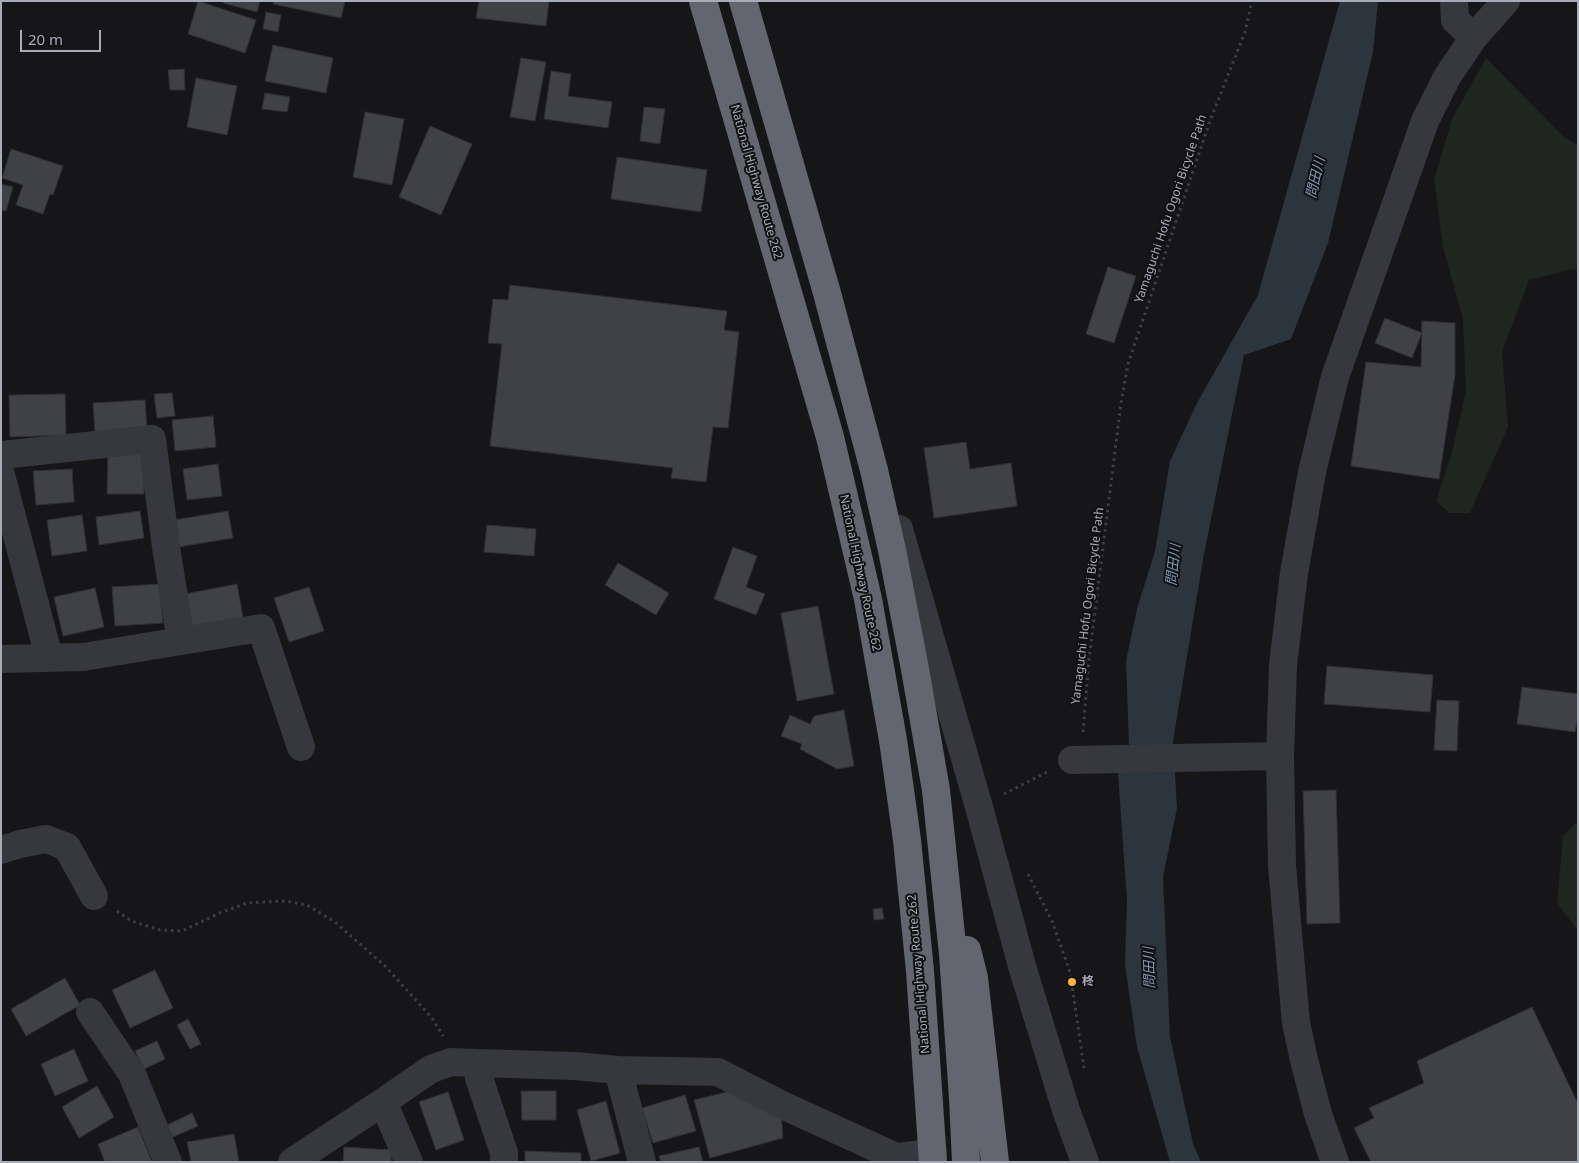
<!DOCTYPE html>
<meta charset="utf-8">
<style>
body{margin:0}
#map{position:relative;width:1579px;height:1163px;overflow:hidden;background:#161618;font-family:"Noto Sans",sans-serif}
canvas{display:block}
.frame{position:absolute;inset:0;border:2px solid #a8acb8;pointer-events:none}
.scale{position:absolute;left:20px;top:30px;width:81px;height:22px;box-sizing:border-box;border:2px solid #a8acb8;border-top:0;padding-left:6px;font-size:15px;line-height:18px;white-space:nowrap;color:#a8acb8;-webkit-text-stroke:4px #111113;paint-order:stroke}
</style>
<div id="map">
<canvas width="1579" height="1163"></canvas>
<div class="frame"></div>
<div class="scale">20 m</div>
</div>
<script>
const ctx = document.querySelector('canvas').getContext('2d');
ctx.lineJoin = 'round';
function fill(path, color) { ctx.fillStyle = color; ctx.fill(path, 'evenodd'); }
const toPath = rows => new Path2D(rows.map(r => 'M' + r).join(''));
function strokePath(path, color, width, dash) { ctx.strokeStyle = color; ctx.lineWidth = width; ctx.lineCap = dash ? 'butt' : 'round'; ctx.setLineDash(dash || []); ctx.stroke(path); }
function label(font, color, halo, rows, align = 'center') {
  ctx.font = font + ' "Noto Sans","Noto Sans JP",sans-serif'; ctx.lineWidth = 4; ctx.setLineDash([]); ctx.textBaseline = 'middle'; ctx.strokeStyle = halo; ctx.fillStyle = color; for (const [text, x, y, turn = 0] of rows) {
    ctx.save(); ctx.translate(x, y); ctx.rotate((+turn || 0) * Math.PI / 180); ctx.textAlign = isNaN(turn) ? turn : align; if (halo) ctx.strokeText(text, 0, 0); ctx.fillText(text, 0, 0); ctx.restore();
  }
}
fill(toPath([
 [1486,58,1564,137,1578,145,1578,271,1573,269,1529,280,1502,352,1508,427,1470,513,1449,513,1436,501,1452,452,1466,391,1463,319,1443,247,1434,180,1452,119],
 [1578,821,1578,931,1557,903,1563,836]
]), '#1e261f');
fill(toPath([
 [1340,1,1378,1,1373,52,1328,243,1291,339,1244,355,1204,554,1173,741,1177,808,1163,877,1170,1037,1193,1144,1201,1162,1170,1162,1137,1047,1125,965,1127,900,1118,774,1129,746,1126,661,1137,609,1155,551,1170,461,1197,403,1258,295]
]), '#2c343c');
const building = toPath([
 [198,1,256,20,245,53,188,34,198,1],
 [224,1,260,1,257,12,223,3,224,1],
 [274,1,345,1,341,18,273,4,274,1],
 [479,1,549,1,546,26,476,18,479,1],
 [266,12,281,15,278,32,263,29,266,12],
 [273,45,333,58,326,93,265,81,273,45],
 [521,58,546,62,535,121,510,117,521,58],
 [184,69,185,90,170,90,168,70,184,69],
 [551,71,571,74,568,96,612,102,608,128,544,119,551,71],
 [196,78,237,86,227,135,187,127,196,78],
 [265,93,290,97,287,112,262,109,265,93],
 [644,107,665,109,660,144,640,141,644,107],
 [365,112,404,119,392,185,353,177,365,112],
 [430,126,472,144,441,215,399,197,430,126],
 [11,149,63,166,53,195,50,194,43,214,16,205,23,185,2,178,11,149],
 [617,157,707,170,701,212,611,199,617,157],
 [1,184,13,187,6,211,1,210,1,184],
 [1108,267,1136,276,1114,343,1086,334,1108,267],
 [510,285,727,311,724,330,739,332,728,428,713,427,706,482,671,478,673,468,490,446,502,344,488,343,493,299,508,300,510,285],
 [1385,318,1422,333,1412,358,1375,343,1385,318],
 [1422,321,1455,323,1455,375,1439,479,1351,466,1366,362,1421,367,1422,321],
 [172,393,175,416,157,418,154,394,172,393],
 [65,394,66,435,10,437,9,395,65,394],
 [145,400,147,430,95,432,93,403,145,400],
 [213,416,216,447,175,451,172,420,213,416],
 [966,442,970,469,1011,463,1017,506,934,518,924,448,966,442],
 [108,453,144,454,144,494,107,494,108,453],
 [218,464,222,496,187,500,183,469,218,464],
 [72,469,74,502,36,505,33,471,72,469],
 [140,511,144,538,99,545,96,517,140,511],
 [228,511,233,538,178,547,174,520,228,511],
 [82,515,87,551,52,556,47,520,82,515],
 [487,525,536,529,534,556,484,552,487,525],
 [733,547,757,556,746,587,765,594,756,615,714,599,733,547],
 [618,563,669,593,656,615,605,585,618,563],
 [159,584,163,623,115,626,112,587,159,584],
 [237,584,244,623,187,633,180,595,237,584],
 [309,587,324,631,289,642,274,598,309,587],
 [95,588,104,627,63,636,54,597,95,588],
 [818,606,834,694,797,701,781,613,818,606],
 [1327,666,1433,675,1430,712,1324,704,1327,666],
 [1522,687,1578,694,1578,716,1575,732,1517,724,1522,687],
 [1437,700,1459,701,1457,751,1434,750,1437,700],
 [844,710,854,766,837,769,800,749,802,744,781,736,790,715,810,724,814,716,844,710],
 [1336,790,1340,923,1307,924,1303,791,1336,790],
 [882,908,884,919,874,920,873,909,882,908],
 [155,970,173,1008,130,1028,112,990,155,970],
 [65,978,80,1005,26,1036,11,1009,65,978],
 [1532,1007,1578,1104,1578,1162,1371,1162,1354,1128,1374,1118,1369,1108,1424,1083,1417,1061,1532,1007],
 [188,1019,201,1044,190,1049,177,1025,188,1019],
 [157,1041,165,1059,144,1069,135,1051,157,1041],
 [74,1049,88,1081,55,1096,41,1064,74,1049],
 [97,1086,114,1117,79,1138,62,1107,97,1086],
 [521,1091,556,1091,556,1120,522,1120,521,1091],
 [731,1091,781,1113,783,1138,710,1158,694,1100,731,1091],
 [448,1092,464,1140,436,1150,419,1102,448,1092],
 [685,1095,696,1131,653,1143,642,1108,685,1095],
 [606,1101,620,1153,591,1161,577,1110,606,1101],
 [192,1113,198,1126,173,1137,167,1125,192,1113],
 [138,1127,152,1162,105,1162,98,1144,138,1127],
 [234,1134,239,1162,191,1162,187,1142,234,1134],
 [344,1147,392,1150,391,1162,343,1162,344,1147],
 [699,1147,703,1162,661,1162,659,1156,699,1147],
 [525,1151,581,1153,581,1162,525,1162,525,1151]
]);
fill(building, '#404145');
strokePath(building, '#303034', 1);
strokePath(toPath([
 [1083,732,1089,659,1121,403,1128,364,1211,118,1245,32,1252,1],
 [1004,794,1047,772],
 [1028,874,1052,921,1070,972,1084,1068],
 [117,911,131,921,160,930,182,931,220,913,247,903,285,901,307,905,335,922,385,966,432,1018,443,1036]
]), '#3d3f44', 3, [2.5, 4]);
strokePath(toPath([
 [1454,1,1455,20,1474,37],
 [1,455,152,439,166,547,181,641],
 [1,475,49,657],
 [899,529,979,807,1022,966,1066,1110,1085,1162],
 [1,659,83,657,261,628,301,747],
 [1072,760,1280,756],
 [1,850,20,844,46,839,67,847,94,896],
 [90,1012,132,1074,168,1162],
 [477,1063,575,1066,618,1070,718,1072,780,1104,896,1157,933,1153],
 [618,1070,642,1162],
 [292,1162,383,1102],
 [409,1162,383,1102,431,1069,451,1062,477,1063,479,1078,504,1153,504,1162],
 [1335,1162,1318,1114,1304,1060,1296,1023,1282,866,1280,756,1283,665,1294,573,1312,472,1335,377,1425,121,1447,77,1474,37,1506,1]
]), '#37383d', 28);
strokePath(toPath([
 [703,1,830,437,868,599,893,740,907,840,920,971,933,1162],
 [743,1,827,293,874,470,892,550,915,669,936,790,953,954,963,1098,966,1162],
 [967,950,974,978,995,1162]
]), '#63666e', 28);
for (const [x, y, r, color] of [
 [1072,982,5,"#f6ba31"]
]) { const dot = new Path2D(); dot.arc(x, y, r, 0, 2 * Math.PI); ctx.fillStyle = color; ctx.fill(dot); strokePath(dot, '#111113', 2); }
label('12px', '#a8acb8', '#111113', [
 ["National Highway Route 262",756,182,74],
 ["Yamaguchi Hofu Ogori Bicycle Path",1171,209,-71],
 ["National Highway Route 262",860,573,78],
 ["Yamaguchi Hofu Ogori Bicycle Path",1088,606,-83],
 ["National Highway Route 262",919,974,-95]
]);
label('bold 12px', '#a8acb8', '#111113', [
 ["柊",1082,982]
], 'left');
label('italic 14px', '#7e99b4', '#111113', [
 ["問田川",1316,178,-77],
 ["問田川",1174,565,-84],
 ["問田川",1150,968,-92]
]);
</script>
